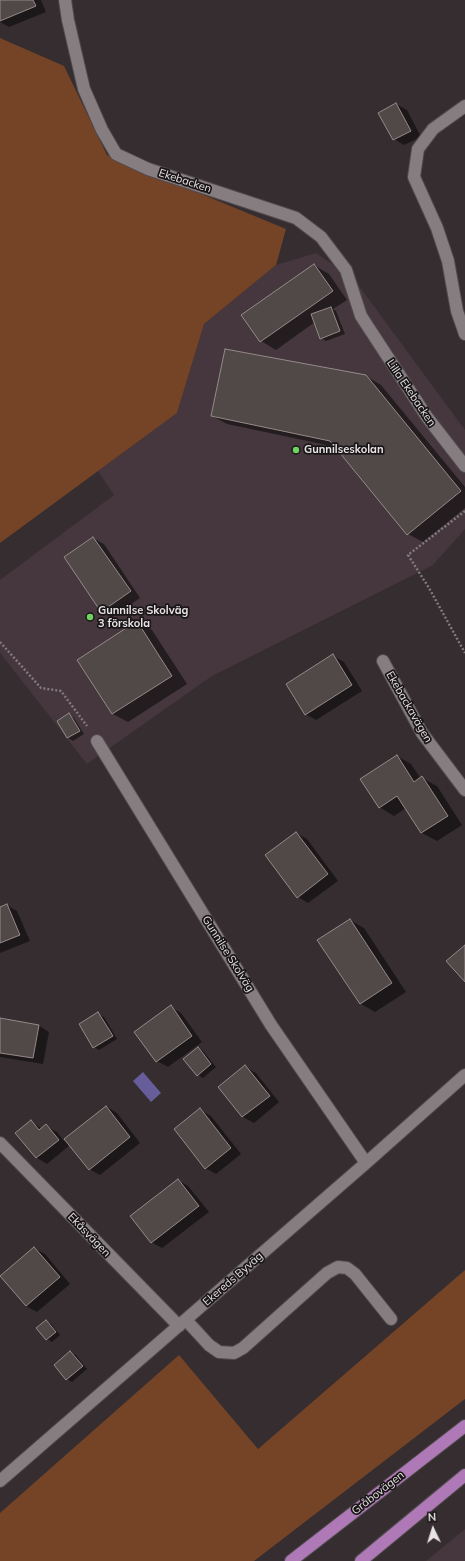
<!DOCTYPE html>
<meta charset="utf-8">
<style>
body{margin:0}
#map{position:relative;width:465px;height:1561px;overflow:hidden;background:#352d30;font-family:Mulish,sans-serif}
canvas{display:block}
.north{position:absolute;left:413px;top:1509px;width:40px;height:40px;-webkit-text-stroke:3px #1a1618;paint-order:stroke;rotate:356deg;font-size:11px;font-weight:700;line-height:16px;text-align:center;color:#e8e3e5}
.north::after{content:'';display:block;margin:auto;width:14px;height:18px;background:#e8e3e5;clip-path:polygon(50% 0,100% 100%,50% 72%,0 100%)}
</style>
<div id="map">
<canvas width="465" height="1561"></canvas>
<div class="north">N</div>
</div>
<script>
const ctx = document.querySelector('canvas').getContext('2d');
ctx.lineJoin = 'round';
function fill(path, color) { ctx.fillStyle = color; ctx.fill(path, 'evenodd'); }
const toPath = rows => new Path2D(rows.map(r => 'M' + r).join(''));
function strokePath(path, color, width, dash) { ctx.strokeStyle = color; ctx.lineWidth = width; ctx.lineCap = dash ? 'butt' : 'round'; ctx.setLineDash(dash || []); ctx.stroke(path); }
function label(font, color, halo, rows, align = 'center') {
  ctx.font = font + ' Mulish,sans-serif'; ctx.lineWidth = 3.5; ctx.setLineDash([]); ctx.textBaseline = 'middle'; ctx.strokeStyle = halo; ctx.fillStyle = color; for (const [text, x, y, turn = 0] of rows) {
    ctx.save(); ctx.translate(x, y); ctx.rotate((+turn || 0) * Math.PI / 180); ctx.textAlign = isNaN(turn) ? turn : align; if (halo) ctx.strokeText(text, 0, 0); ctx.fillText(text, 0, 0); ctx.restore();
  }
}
fill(toPath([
 [316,253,354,279,465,430,465,529,433,565,212,676,87,764,0,653,0,580,114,495,98,471,177,413,204,324,276,265],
 [465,1529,465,1561,426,1561]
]), '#45373d');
fill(toPath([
 [0,38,64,66,107,155,286,229,276,265,204,324,177,413,0,543],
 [465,1270,465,1399,254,1561,0,1561,0,1513,179,1355,258,1449]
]), '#754426');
fill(toPath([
 [143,1072,161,1093,151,1102,133,1081]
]), '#685d9b');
fill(toPath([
 [0,0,41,0,46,12,9,27,0,22],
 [396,104,407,110,421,137,404,145,394,139],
 [314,265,329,274,347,300,333,309,336,311,345,334,326,341,321,338,315,322,276,350,261,341],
 [366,376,381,385,465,487,465,508,423,542,408,534,336,447,227,424,212,416],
 [93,538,104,544,140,598,112,617,101,611],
 [137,622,152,630,187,684,128,722,113,714,78,660],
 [333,656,344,662,362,691,316,720,305,714],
 [69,715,74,718,84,734,73,741,68,738,58,721],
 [397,756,411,764,421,779,422,778,437,786,462,825,437,841,422,833,406,808,394,816,379,807],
 [296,833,307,839,338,881,308,903,298,897],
 [7,905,17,911,30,941,0,953,0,908],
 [350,920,364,928,406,992,375,1012,361,1004,319,940],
 [171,1007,181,1013,202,1042,168,1067,157,1061,136,1032],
 [98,1014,104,1017,117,1039,99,1050,94,1047],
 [0,1019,38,1025,49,1032,43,1064,0,1057],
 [198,1048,203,1051,216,1067,203,1078,198,1075],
 [245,1067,256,1073,279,1102,254,1123,243,1117,220,1087],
 [107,1107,117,1113,140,1143,100,1175,89,1169,70,1145,47,1164,37,1158,17,1133,31,1121,42,1129,46,1126,57,1132,64,1141],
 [200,1110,211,1116,241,1154,216,1174,205,1168],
 [178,1180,188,1186,209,1212,162,1248,151,1242],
 [34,1248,45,1254,70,1284,37,1312,26,1306,1,1276],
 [46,1321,51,1324,60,1335,52,1342,47,1339],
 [70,1352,76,1355,87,1369,72,1382,67,1379]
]), '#0007');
const building = toPath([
 [0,0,33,0,36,6,0,21,0,0],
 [396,103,411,131,393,140,378,113,396,103],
 [314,264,333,291,260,342,241,315,314,264],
 [331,307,340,331,320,339,311,314,331,307],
 [225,349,366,375,461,491,407,535,330,441,211,416,225,349],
 [93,537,131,591,101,612,64,557,93,537],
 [137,621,172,676,112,714,77,660,137,621],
 [333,654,352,685,305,715,286,684,333,654],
 [69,713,80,731,67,738,57,721,69,713],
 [397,755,414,782,422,776,448,816,421,833,397,796,379,808,360,779,397,755],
 [296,832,328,874,297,898,265,855,296,832],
 [7,904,20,935,0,943,0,907,7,904],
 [350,919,392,983,360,1004,317,940,350,919],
 [465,945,465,982,446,961,465,945],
 [171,1005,192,1036,156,1062,134,1032,171,1005],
 [98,1012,113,1036,93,1048,79,1024,98,1012],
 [0,1018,39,1025,33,1058,0,1053,0,1018],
 [198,1047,211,1064,197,1076,183,1059,198,1047],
 [245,1065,270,1096,242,1117,218,1087,245,1065],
 [106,1106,130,1137,89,1170,64,1139,106,1106],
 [200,1108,231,1148,205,1169,174,1129,200,1108],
 [31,1120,39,1130,46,1124,59,1140,36,1158,15,1133,31,1120],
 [178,1179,199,1206,151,1243,130,1216,178,1179],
 [34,1247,60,1277,26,1306,0,1276,34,1247],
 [46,1320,56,1332,46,1340,36,1328,46,1320],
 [70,1351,83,1366,66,1380,54,1365,70,1351]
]);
fill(building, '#514848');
strokePath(building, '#948a89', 1);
const minor = toPath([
 [65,0,68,20,84,89,102,130,116,154,148,169,296,218,321,237,346,270,361,316,427,417,465,466],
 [465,106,433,129,418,149,414,177,437,228,448,261,457,311,465,334],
 [383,661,422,733,465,790],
 [97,741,271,1025,366,1163],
 [0,1143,179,1326],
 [186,1320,209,1345,219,1352,234,1353,243,1348,327,1273,338,1267,347,1268,355,1274,391,1319],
 [0,1481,366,1163,465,1075]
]);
const major = toPath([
 [291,1561,465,1426],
 [361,1561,465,1475]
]);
strokePath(minor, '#514b4d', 14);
strokePath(major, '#514b4d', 14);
strokePath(toPath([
 [465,511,408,555,429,588,465,653],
 [0,642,41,688,61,691,87,726]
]), '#817b7d', 2.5, [2, 2]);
strokePath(minor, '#867d81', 12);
strokePath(major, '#ae79b6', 12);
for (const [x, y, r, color] of [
 [296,450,4,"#6dd361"],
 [90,617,4,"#6dd361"]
]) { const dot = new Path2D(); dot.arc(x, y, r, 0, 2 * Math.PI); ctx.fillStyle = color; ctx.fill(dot); strokePath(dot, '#1a1618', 1.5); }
label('11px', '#e8e3e5', '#1a1618', [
 ["Ekebacken",185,181,18],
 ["Lilla Ekebacken",411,393,56],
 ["Ekebackavägen",409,707,60],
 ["Gunnilse Skolväg",228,954,58],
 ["Ekåsvägen",89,1235,46],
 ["Ekereds Byväg",233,1279,-41],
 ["Gråbovägen",378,1493,-38]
]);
label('bold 11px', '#e8e3e5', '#1a1618', [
 ["Gunnilseskolan",304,450],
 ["Gunnilse Skolväg",98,611],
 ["3 förskola",98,624]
], 'left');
</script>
